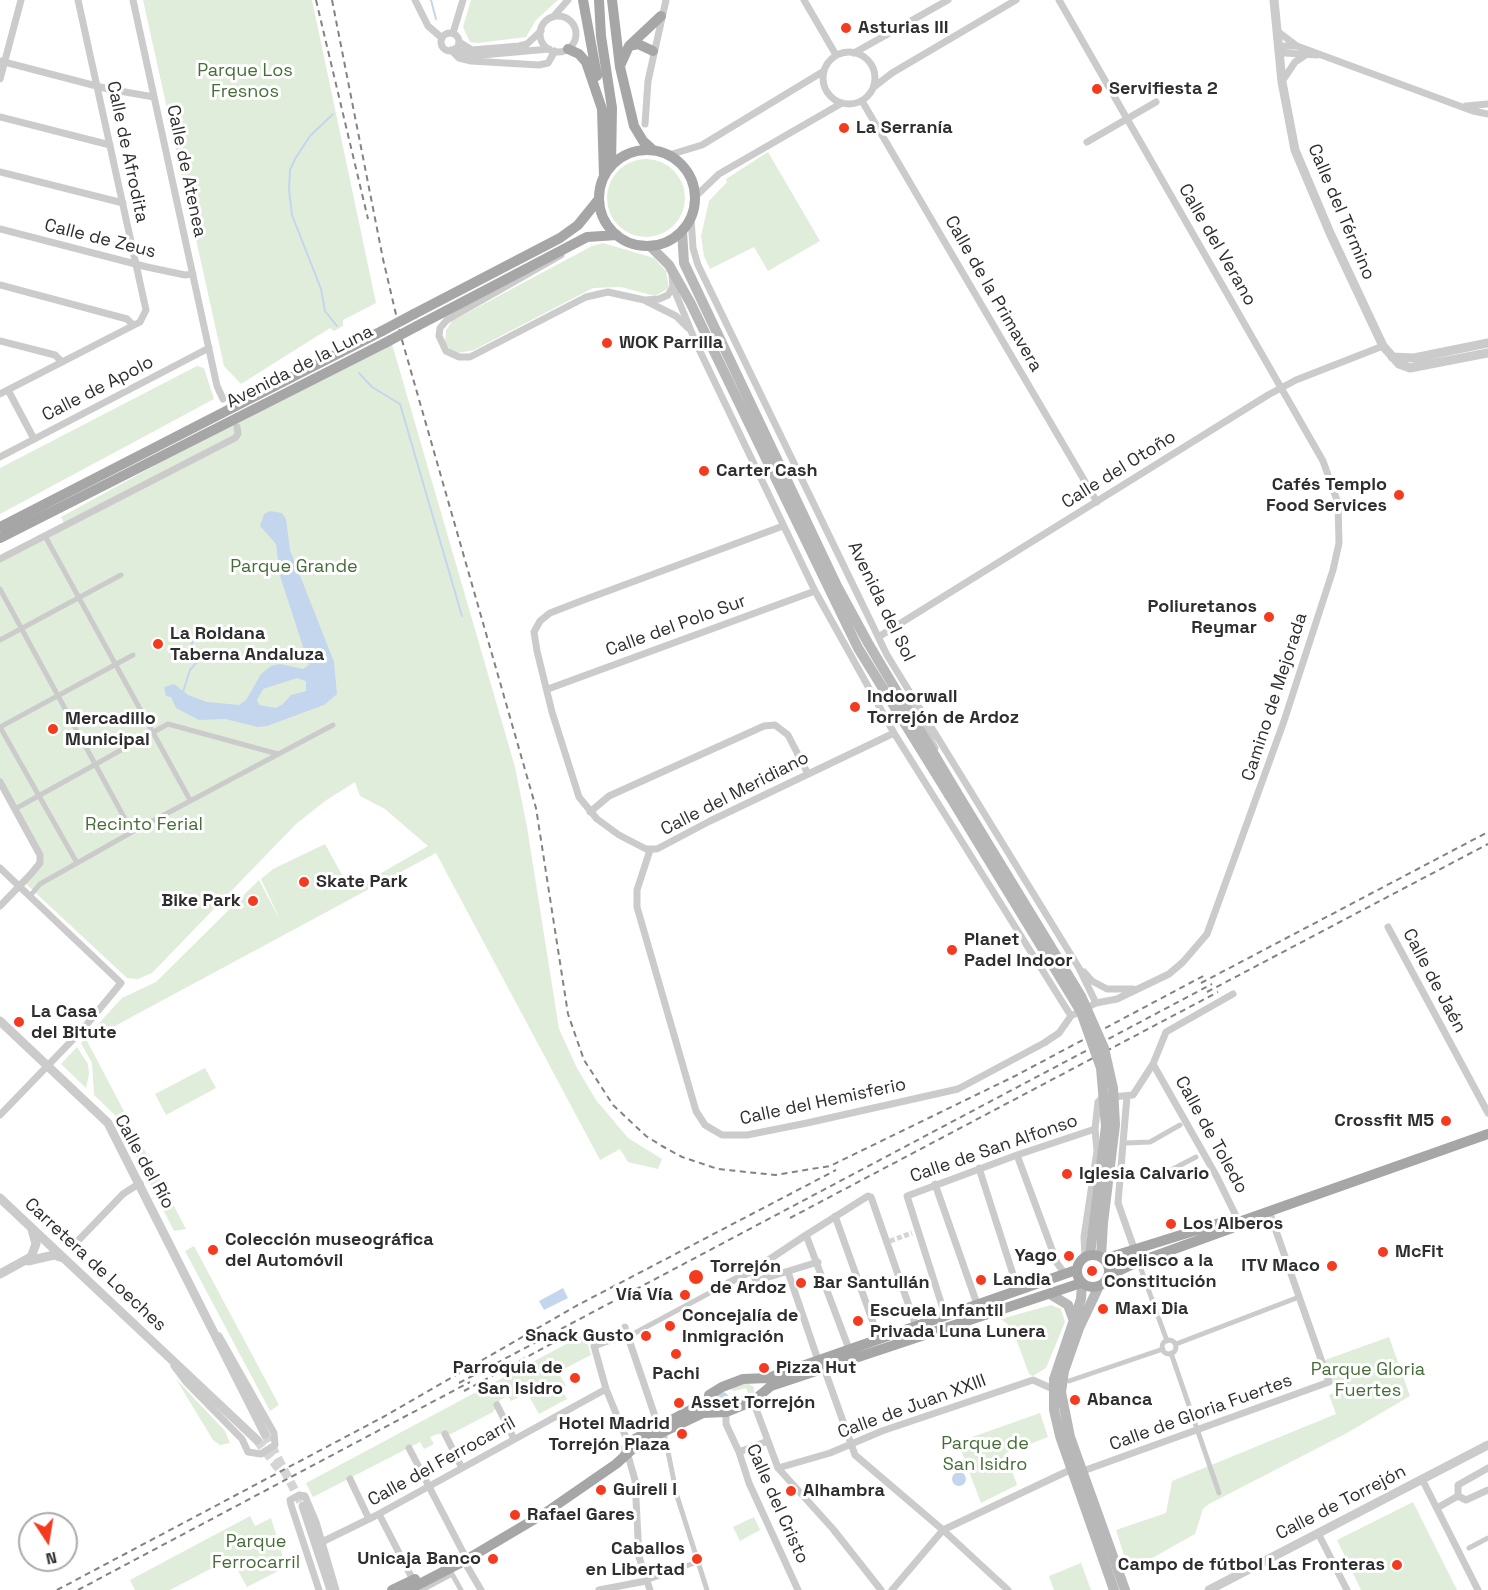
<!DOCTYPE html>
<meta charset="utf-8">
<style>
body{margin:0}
#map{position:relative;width:1488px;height:1590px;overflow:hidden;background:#fff;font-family:"Space Grotesk",sans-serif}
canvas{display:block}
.north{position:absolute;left:18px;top:1512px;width:60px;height:60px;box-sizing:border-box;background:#fff;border:2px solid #ababab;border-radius:50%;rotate:168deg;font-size:16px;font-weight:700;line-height:24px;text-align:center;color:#2e2e2e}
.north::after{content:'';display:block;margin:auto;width:21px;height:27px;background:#f43b20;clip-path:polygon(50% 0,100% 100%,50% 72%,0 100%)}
</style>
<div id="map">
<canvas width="1488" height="1590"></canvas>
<div class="north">N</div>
</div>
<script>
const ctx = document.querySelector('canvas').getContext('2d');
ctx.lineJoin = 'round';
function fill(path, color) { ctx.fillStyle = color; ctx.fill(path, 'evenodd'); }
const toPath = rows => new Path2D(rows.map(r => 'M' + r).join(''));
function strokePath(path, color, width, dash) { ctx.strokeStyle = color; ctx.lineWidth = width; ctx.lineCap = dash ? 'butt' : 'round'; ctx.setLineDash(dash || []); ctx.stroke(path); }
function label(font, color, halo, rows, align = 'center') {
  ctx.font = font + ' "Space Grotesk",sans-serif'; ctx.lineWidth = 6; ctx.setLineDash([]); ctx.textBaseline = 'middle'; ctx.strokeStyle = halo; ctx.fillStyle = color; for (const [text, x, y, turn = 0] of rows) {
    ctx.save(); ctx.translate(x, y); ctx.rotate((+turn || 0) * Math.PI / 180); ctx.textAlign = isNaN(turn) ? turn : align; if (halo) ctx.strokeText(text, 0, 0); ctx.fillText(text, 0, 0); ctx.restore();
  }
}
fill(toPath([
 [143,0,312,0,376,303,343,320,343,326,334,331,330,328,241,384,224,366],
 [471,0,558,0,536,20,526,37,478,43,470,42,463,27],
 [768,152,820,241,768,271,754,247,710,269,704,256,701,236,709,201,727,182,726,179],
 '607 198a39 39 0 1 1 78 0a39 39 0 1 1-78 0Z',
 [603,243,654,258,666,271,669,288,655,296,621,287,593,288,474,350,458,353,451,350,445,343,446,330,452,321,592,246],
 [392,344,515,767,527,827,559,1029,577,1068,596,1100,628,1138,662,1159,658,1169,628,1162,620,1149,600,1160,436,853,87,1041,186,1229,174,1231,115,1115,94,1095,92,1063,81,1043,122,998,156,982,259,880,281,922,261,879,273,869,325,844,347,884,357,887,428,846,385,809,360,796,355,782,325,801,296,824,152,973,138,979,127,978,24,882,40,856,0,782,0,559,65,525,61,517,161,462],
 [197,366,204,368,214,399,0,514,0,468],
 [77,1047,88,1064,89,1074,86,1088,61,1064],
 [205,1068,216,1088,166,1115,155,1094],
 [194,1246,279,1405,270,1411,185,1251],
 [1051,1305,1061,1309,1065,1322,1046,1368,1033,1376,1029,1374,1012,1328,1001,1319],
 [585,1334,591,1355,558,1372,566,1386,561,1388,567,1399,539,1414,524,1387,517,1391,519,1397,511,1401,508,1396,500,1400,493,1412,451,1434,437,1434,430,1437,434,1444,424,1449,420,1442,313,1497,306,1483],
 [1389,1337,1410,1396,1347,1433,1209,1504,1203,1509,1195,1534,1129,1571,1116,1530,1166,1513,1172,1481,1336,1414,1329,1395,1336,1392,1325,1360],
 [176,1379,225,1431,230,1443,220,1445,213,1440],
 [747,1383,754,1387,754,1393,734,1404,737,1398,748,1393,746,1388,734,1391,730,1389],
 [1040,1413,1048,1437,1006,1453,1017,1485,981,1503,958,1442],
 [1413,1502,1457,1590,1361,1590,1337,1540],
 [250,1516,255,1526,271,1518,286,1567,247,1587,231,1558,170,1590,135,1590,130,1580],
 [754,1517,760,1530,740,1541,733,1527],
 [1081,1563,1091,1590,1054,1590,1049,1576]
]), '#e0edda');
fill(toPath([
 [270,511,282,513,286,519,290,550,334,662,337,694,324,705,267,726,258,727,225,719,199,720,176,708,171,697,166,696,164,687,174,684,188,695,207,702,239,705,246,700,261,674,271,666,280,664,303,669,309,665,280,576,276,544,260,526,264,514],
 [297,678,306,681,306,691,291,695,283,704,276,708,259,705,257,700,263,689],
 '1085 1271a7 7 0 1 1 14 0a7 7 0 1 1-14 0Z',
 [563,1288,568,1298,544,1310,539,1301],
 '715 1399a7 7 0 1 1 14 0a7 7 0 1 1-14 0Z',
 '952 1479a7 7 0 1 1 14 0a7 7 0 1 1-14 0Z'
]), '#c4d6ee');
strokePath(toPath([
 [431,0,436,19],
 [333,114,310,136,295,159,290,170,289,190,292,215,321,289,325,311,337,326],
 [359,373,372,387,400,404,462,616],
 [183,692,190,670,197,662,198,655,191,646,197,630]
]), '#c4d6ee', 2);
strokePath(toPath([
 [890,1241,912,1233]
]), '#d5d5d5', 5, [5, 2.5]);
strokePath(toPath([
 [265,1434,303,1506],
 [257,1440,279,1469]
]), '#d5d5d5', 9, [9, 4.5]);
strokePath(toPath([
 [45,536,190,800],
 [0,589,132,832],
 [0,640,121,575],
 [0,727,77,863],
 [0,727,133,655],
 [15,809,168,724,278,754],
 [30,896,40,884,132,832,333,725],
 [1126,1143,1150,1142,1180,1125],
 [1146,1179,1163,1170,1169,1171,1196,1157],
 [1141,1269,1167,1341],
 [633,1334,728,1283],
 '1162 1347a7 7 0 1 1 14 0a7 7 0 1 1-14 0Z',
 [1176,1344,1299,1297],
 [1171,1353,1219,1493],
 [1069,1381,1163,1349],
 [665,1437,677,1496,707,1590],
 [1469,1548,1488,1538],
 [646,1581,697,1562],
 [422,1590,452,1574,461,1590]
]), '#cbcbcb', 5);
strokePath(toPath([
 [133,0,217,386,223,399],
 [415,0,428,26,442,38],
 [804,0,836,55],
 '540 34a18 18 0 1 1 36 0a18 18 0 1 1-36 0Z',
 [553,17,568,0],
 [1277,31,1297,46],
 [453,33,463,0],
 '441 42a9 9 0 1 1 18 0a9 9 0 1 1-18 0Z',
 [459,42,472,50,519,46,527,44,541,31],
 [455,49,471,56,549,49],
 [451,50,459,58,471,61,539,65,548,63,555,51],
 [1279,50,1284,46,1297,46,1473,111,1488,114],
 [1279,50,1285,53,1317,55],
 '823 78a26 26 0 1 1 52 0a26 26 0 1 1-52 0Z',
 [854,53,948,0],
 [0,61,108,89,154,97],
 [0,79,21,0],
 [1283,80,1295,62,1307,54],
 [874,87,892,73,1016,0],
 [862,101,1097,502],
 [1466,106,1488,104],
 [0,117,110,145],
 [645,124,648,81,666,0],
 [1087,142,1156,102],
 [669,155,702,145,824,71],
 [0,172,123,203],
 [695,197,719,174,842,103],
 [691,218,693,248,698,265,887,655,1079,968,1096,1003],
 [0,229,147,267,185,275,193,274],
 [561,255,447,320,440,328,439,336,446,351,459,357,470,357,586,297,608,292,644,300,676,316,688,328],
 [672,276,673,287,696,343,815,591,894,733,1071,1016],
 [0,285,127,319,133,325],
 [645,300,659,299,668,295,673,287],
 [0,341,55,355,61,361],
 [8,390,34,439],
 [0,394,140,322,146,310,78,0],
 [0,457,209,348],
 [783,526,581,601,550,613,540,621,534,632,537,651,552,712,579,797,597,819,619,835,646,849,657,849,710,821,894,733],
 [0,559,235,438,238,434,237,427],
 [880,636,1268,395,1296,380,1383,346],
 [548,689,815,591],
 [908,696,935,748],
 [0,782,40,855,40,863,30,875,0,906],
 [590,812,609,796,764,726,775,725,788,735,808,774],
 [650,850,637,890,637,907,696,1111,705,1125,722,1135,747,1135,807,1123,958,1089,1044,1043,1059,1033,1071,1016,1096,1003,1117,999,1169,974,1183,962,1207,934,1284,721,1333,570,1339,543,1338,503,1323,461,1059,0],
 [0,868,121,983,83,1029,0,1115],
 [1388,927,1488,1113],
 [1084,972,1092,981,1107,989,1133,989],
 [1153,1064,1217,1177,1239,1222],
 [1127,1096,1118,1203,1135,1251],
 [1017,1155,1057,1263,1065,1274],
 [979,1168,1018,1290],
 [935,1184,977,1304],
 [835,1216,879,1339],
 [806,1235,868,1196,871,1197,916,1326],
 [71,1248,123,1194,140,1183],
 [1085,1257,1084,1237,1097,1151,1095,1129,1098,1102,1102,1098,1133,1095,1153,1064,1166,1032,1233,994],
 [752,1271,756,1281,818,1262],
 [788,1272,818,1360],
 [728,1283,752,1271,806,1235,849,1349],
 [945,1315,907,1196,1017,1155,1095,1129],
 [625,1327,623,1333,616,1338,594,1346,606,1389,629,1445],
 [625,1328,658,1425],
 [174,1366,186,1382,242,1439,248,1452,261,1454,267,1450,275,1445,274,1433,219,1336],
 [824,1368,855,1455,943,1530,1008,1590],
 [497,1405,514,1439],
 [726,1412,726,1424,739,1452,749,1483,798,1590],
 [445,1434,462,1468],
 [768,1441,778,1468,833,1529,881,1590],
 [409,1448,464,1554],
 [621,1449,627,1452,635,1480,639,1557,650,1590],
 [739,1452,768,1441,753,1401],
 [778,1468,830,1453,882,1431,1033,1380,1053,1389],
 [1083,1471,1329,1382,1269,1211],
 [350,1479,369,1519],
 [1422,1479,1478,1590],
 [1458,1496,1458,1485,1488,1468],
 [1458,1496,1466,1500,1488,1490],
 [1437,1508,1458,1496],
 [379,1514,413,1580],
 [1318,1533,1347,1590],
 [322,1542,375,1516,606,1389],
 [464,1561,481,1590],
 [319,1590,291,1505,290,1500,299,1495,305,1496,316,1522,336,1590],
 [599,1590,646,1581],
 [892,1590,943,1530,1072,1469]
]), '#cbcbcb', 7);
strokePath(toPath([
 [1274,0,1282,82,1295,150,1330,233,1383,346,1399,364,1410,368,1488,353],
 [1392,357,1414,358,1488,343],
 [0,1021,108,1123,265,1434],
 [0,1198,257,1440],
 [28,1261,54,1255,63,1258],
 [0,1274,31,1257,36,1244,32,1229],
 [303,1506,331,1590],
 [1209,1590,1488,1445]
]), '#cbcbcb', 9);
strokePath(toPath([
 [682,231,684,263,837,586,868,643,956,791],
 [650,246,669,265,691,304,858,648,949,795],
 [1090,1255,1106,1126],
 [1101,1257,1103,1223],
 [1082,1284,1081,1299,1054,1379,1054,1410,1060,1436,1114,1590],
 [1099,1286,1079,1328,1064,1371,1061,1392,1070,1437,1125,1590],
 [1050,1294,1068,1305,1074,1321]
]), '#b8b8b8', 10);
strokePath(toPath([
 [583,0,597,76],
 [599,0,601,36,612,108,611,166],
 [612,0,620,67,634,126,643,141,653,150],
 [629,46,638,44,653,51],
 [568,49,579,54,586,62,602,109,604,176],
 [620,66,629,46,661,16],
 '599 198a48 48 0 1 1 96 0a48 48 0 1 1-96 0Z',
 [414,314,560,238,578,225,599,199],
 [417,326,587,237,617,235],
 [0,527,382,331],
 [0,538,385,343],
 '1077 1271a16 16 0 1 1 32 0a16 16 0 1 1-32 0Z',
 [1104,1259,1229,1220,1239,1222,1488,1134],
 [1108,1276,1133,1264,1232,1228,1239,1222],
 [713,1412,709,1405,709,1395,722,1387,743,1379,768,1378,1076,1270],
 [629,1442,708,1401],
 [392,1590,415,1579],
 [408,1590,464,1561,545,1513,616,1464,638,1444,703,1413,726,1412,753,1401,771,1386,1081,1283]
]), '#a6a6a6', 10);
strokePath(toPath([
 [316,0,368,219],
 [332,0,383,259,402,340,536,808,568,1014,584,1060,613,1105,646,1136,662,1146,682,1157,718,1169,775,1175,830,1166,1015,1076,1207,974],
 [1201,983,1488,832],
 [1207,992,1488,844],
 [790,1218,1218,992],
 [459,1383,1212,984],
 [464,1391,562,1338],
 [57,1590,385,1416,576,1306,836,1170],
 [78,1590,470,1382]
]), '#838383', 2, [6, 4.5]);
strokePath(toPath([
 [956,791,1081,996,1104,1048,1113,1088,1115,1125,1103,1223],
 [949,795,1081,1012,1101,1068,1106,1126]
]), '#b8b8b8', 10);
strokePath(toPath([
 [382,331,414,314],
 [385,343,417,326]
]), '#a6a6a6', 10);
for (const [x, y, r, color] of [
 [846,28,6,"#f43b20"],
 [1097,89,6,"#f43b20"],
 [844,128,6,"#f43b20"],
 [607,343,6,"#f43b20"],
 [704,471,6,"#f43b20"],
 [1399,495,6,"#f43b20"],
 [1269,617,6,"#f43b20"],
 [158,644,6,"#f43b20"],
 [855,707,6,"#f43b20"],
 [53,729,6,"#f43b20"],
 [304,882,6,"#f43b20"],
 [253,901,6,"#f43b20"],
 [952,950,6,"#f43b20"],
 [19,1022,6,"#f43b20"],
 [1446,1121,6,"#f43b20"],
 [1067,1174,6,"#f43b20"],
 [1171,1224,6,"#f43b20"],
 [213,1250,6,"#f43b20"],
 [1383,1252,6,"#f43b20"],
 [1069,1256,6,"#f43b20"],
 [1332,1266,6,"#f43b20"],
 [1092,1271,6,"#f43b20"],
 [696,1277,8,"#f43b20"],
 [981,1280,6,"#f43b20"],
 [801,1283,6,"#f43b20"],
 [685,1295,6,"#f43b20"],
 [1103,1309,6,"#f43b20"],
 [858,1321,6,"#f43b20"],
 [670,1326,6,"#f43b20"],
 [646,1336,6,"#f43b20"],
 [676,1354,6,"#f43b20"],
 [764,1368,6,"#f43b20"],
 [575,1378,6,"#f43b20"],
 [1075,1400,6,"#f43b20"],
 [679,1403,6,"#f43b20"],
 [682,1434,6,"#f43b20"],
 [601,1490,6,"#f43b20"],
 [791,1491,6,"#f43b20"],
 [515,1515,6,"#f43b20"],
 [493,1559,6,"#f43b20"],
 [697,1559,6,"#f43b20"],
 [1397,1565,6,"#f43b20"]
]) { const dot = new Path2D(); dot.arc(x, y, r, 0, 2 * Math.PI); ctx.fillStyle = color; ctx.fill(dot); strokePath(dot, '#fff', 2); }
label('bold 18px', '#2e2e2e', '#fff', [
 ["Asturias III",858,28],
 ["Servifiesta 2",1109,89],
 ["La Serranía",856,128],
 ["WOK Parrilla",619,343],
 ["Carter Cash",716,471],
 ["Cafés Templo",1387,485,"right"],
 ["Food Services",1387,506,"right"],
 ["Poliuretanos",1257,607,"right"],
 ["Reymar",1257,628,"right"],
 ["La Roldana",170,634],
 ["Taberna Andaluza",170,655],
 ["Indoorwall",867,697],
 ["Torrejón de Ardoz",867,718],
 ["Mercadillo",65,719],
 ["Municipal",65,740],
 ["Skate Park",316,882],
 ["Bike Park",241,901,"right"],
 ["Planet",964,940],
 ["Padel Indoor",964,961],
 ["La Casa",31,1012],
 ["del Bitute",31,1033],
 ["Crossfit M5",1434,1121,"right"],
 ["Iglesia Calvario",1079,1174],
 ["Los Alberos",1183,1224],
 ["Colección museográfica",225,1240],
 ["del Automóvil",225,1261],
 ["McFit",1395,1252],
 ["Yago",1057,1256,"right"],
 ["Obelisco a la",1104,1261],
 ["Constitución",1104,1282],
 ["ITV Maco",1320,1266,"right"],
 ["Torrejón",710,1267],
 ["de Ardoz",710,1288],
 ["Landia",993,1280],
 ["Bar Santullán",813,1283],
 ["Vía Vía",673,1295,"right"],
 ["Maxi Dia",1115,1309],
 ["Escuela Infantil",870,1311],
 ["Privada Luna Lunera",870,1332],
 ["Concejalía de",682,1316],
 ["Inmigración",682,1337],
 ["Snack Gusto",634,1336,"right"],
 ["Parroquia de",563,1368,"right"],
 ["San Isidro",563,1389,"right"],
 ["Pizza Hut",776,1368],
 ["Pachi",676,1374,"center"],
 ["Abanca",1087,1400],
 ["Asset Torrejón",691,1403],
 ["Hotel Madrid",670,1424,"right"],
 ["Torrejón Plaza",670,1445,"right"],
 ["Guireli I",613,1490],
 ["Alhambra",803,1491],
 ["Rafael Gares",527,1515],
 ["Caballos",685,1549,"right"],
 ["en Libertad",685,1570,"right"],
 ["Unicaja Banco",481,1559,"right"],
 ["Campo de fútbol Las Fronteras",1385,1565,"right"]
], 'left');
label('18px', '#466d37', '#fff', [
 ["Parque Los",245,71],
 ["Fresnos",245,92],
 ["Parque Grande",294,567],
 ["Recinto Ferial",144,825],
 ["Parque Gloria",1368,1370],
 ["Fuertes",1368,1391],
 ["Parque de",985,1444],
 ["San Isidro",985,1465],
 ["Parque",256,1542],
 ["Ferrocarril",256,1563]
]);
label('18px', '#2e2e2e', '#fff', [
 ["Calle de Afrodita",127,152,78],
 ["Calle de Atenea",186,171,78],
 ["Calle del Término",1341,212,67],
 ["Calle de Zeus",100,239,14],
 ["Calle del Verano",1217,245,60],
 ["Calle de la Primavera",993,294,60],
 ["Avenida de la Luna",300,367,-27],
 ["Calle de Apolo",98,389,-27],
 ["Calle del Otoño",1119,470,-32],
 ["Avenida del Sol",881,602,64],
 ["Calle del Polo Sur",676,626,-20],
 ["Camino de Mejorada",1275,697,-72],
 ["Calle del Meridiano",735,794,-27],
 ["Calle de Jaén",1434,981,62],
 ["Calle del Hemisferio",823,1102,-12],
 ["Calle de Toledo",1211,1135,61],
 ["Calle de San Alfonso",994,1149,-19],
 ["Calle del Río",144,1162,61],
 ["Carretera de Loeches",95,1265,43],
 ["Calle de Juan XXIII",912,1407,-20],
 ["Calle de Gloria Fuertes",1201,1413,-20],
 ["Calle del Ferrocarril",442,1462,-29],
 ["Calle de Torrejón",1341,1503,-27],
 ["Calle del Cristo",777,1504,66]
]);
</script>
